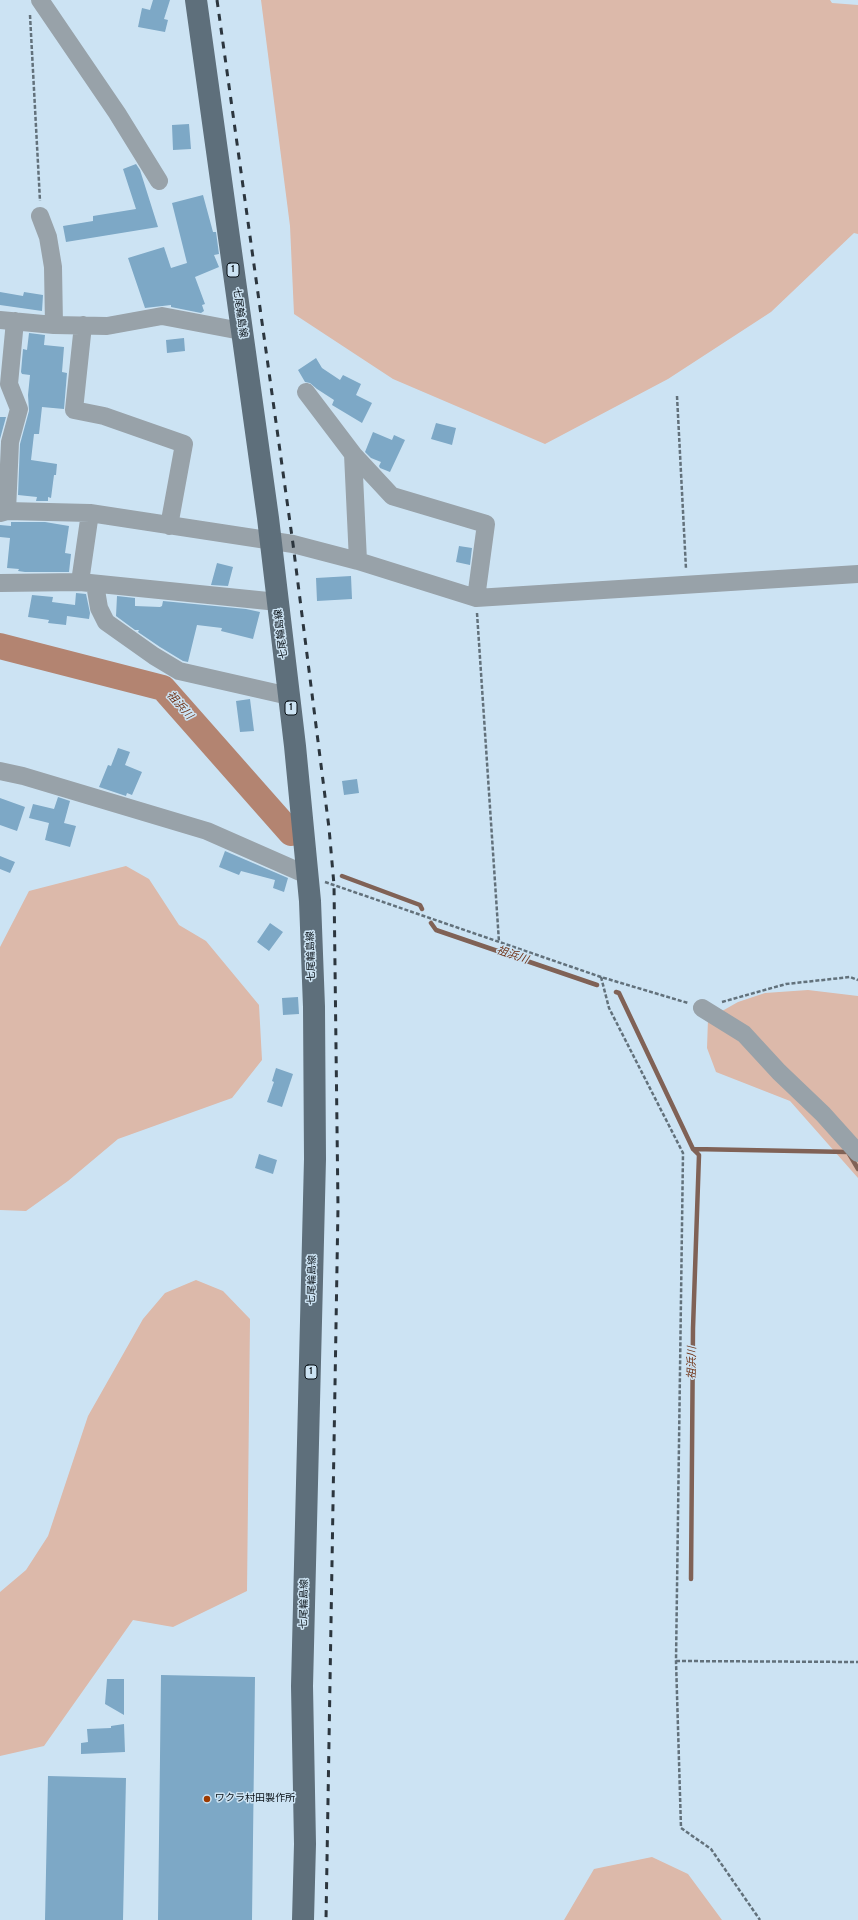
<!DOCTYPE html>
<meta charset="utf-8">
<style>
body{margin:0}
canvas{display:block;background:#cce3f3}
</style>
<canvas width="858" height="1920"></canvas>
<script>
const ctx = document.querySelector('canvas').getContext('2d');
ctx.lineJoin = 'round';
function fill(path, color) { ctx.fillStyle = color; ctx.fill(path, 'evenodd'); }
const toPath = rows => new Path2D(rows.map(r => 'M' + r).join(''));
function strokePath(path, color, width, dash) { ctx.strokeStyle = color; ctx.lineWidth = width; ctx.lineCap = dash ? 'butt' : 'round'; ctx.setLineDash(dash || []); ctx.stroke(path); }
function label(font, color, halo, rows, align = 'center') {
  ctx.font = font + ' Overpass,"Noto Sans JP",sans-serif'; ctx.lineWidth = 3; ctx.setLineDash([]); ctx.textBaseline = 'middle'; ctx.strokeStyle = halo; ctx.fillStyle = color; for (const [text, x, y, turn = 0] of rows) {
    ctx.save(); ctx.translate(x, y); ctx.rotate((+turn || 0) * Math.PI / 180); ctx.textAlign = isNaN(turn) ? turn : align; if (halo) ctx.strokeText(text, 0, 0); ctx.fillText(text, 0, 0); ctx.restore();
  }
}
fill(toPath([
 [261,0,830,0,832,3,858,5,858,234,854,233,771,312,668,379,545,444,393,379,294,314,290,226],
 [126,866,149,879,179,925,206,941,259,1005,262,1060,232,1098,118,1139,68,1181,26,1211,0,1210,0,947,29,891],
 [808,990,858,996,858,1178,790,1101,716,1072,707,1048,708,1019,738,1002,765,993],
 [196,1280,223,1291,250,1319,247,1591,173,1627,133,1620,44,1746,0,1756,0,1592,26,1570,48,1536,88,1416,143,1319,165,1293],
 [652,1857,688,1874,722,1920,564,1920,594,1869]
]), '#dcb9aa');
strokePath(toPath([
 [342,876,420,905,422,909],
 [431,923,436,930,597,985],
 [616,992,619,993,693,1149,699,1155,693,1328,691,1579],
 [693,1149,848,1152,858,1169]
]), '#806256', 4.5);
strokePath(toPath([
 [0,646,163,688,291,833]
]), '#b38471', 26);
fill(toPath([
 [153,0,170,0,164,19,168,20,165,32,138,27,142,8,150,10],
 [189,124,191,149,173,150,172,125],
 [136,164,140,170,158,227,66,242,63,226,93,221,93,216,136,209,123,169],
 [203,195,213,232,216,232,219,254,214,255,219,267,195,277,205,304,202,305,204,311,201,313,171,307,171,305,145,308,128,258,164,247,171,268,187,263,172,203],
 [0,292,23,296,24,292,43,295,42,311,0,305],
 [29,333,45,335,44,345,64,347,62,372,67,373,64,409,42,407,39,434,34,434,31,460,57,464,56,475,54,475,51,498,48,497,48,501,36,501,37,497,18,495,20,444,29,411,28,395,30,375,22,374,21,372,23,349,27,350],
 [184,338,185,351,167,353,166,340],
 [316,358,322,368,340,380,343,375,361,384,356,395,372,403,362,423,332,405,334,400,317,389,310,383,305,382,298,370],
 [0,417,6,417,0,439],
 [436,423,456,428,452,445,431,439],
 [373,432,392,440,394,435,405,440,390,472,380,468,379,466,381,462,371,458,365,452],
 [11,522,45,522,69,526,65,553,71,554,69,572,25,572,18,571,19,569,7,568,10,538,0,537,0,525,11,526],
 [459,546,472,548,470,565,456,562],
 [217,563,233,567,228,586,211,585],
 [351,576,352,599,317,601,316,578],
 [76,593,86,594,90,613,89,619,67,616,66,625,48,623,49,620,28,617,32,595,53,597,52,602,75,605],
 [117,596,135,598,135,606,160,607,162,606,163,601,246,609,260,612,253,639,221,631,222,628,197,625,188,662,183,661,160,647,138,632,139,630,135,630,116,616],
 [250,699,254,731,240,732,236,701],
 [118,748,130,752,125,765,142,772,132,795,127,793,126,796,99,787,108,765,111,766],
 [357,779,359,793,344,795,342,781],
 [58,797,70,801,64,823,76,826,70,847,45,840,49,823,29,818,33,804,54,809],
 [0,798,25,807,17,831,0,825],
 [225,851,288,878,284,892,273,888,275,880,241,871,239,875,219,867],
 [0,856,15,862,10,873,0,869],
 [270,923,283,932,269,951,257,942],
 [298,997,299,1014,283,1015,282,998],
 [276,1068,293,1074,282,1107,267,1102,274,1082,272,1081],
 [259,1154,277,1160,273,1174,255,1168],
 [161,1675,255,1677,252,1920,158,1920],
 [107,1679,124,1679,124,1715,105,1704],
 [124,1724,125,1752,81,1754,81,1743,88,1742,87,1729,111,1728,111,1726],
 [48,1776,126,1778,123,1920,45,1920]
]), '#7da8c6');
strokePath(toPath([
 [30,15,40,201],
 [677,396,686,569],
 [477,613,499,942],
 [325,882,601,977,688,1003],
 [601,977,609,1008,683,1153,676,1661,681,1828,711,1849,760,1920],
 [722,1002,786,984,850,977,858,980],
 [676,1661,858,1662]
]), '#62717b', 2.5, [4, 2]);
strokePath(toPath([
 [40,0,117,113,159,181],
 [40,216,48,237,53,267,54,325],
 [0,320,54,325,107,326,162,316,241,331],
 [83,325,74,410,104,416,184,444,169,526],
 [306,392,353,454],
 [7,511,10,442,19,409,9,384,15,321],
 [0,513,7,511,90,513,293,544,358,561,476,598,858,574],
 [358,561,353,454,392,496,486,524,476,598],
 [80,582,90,513],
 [0,583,80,582,278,602],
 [95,584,99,608,106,622,154,656,179,671,289,696],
 [0,771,23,776,207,831,307,875],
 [702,1008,744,1034,779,1072,823,1114,858,1153]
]), '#98a2a9', 18);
strokePath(toPath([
 [196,0,268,518,295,746,310,901,314,1007,315,1159,302,1686,305,1844,303,1920]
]), '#5e6f7b', 22);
strokePath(toPath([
 [217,0,293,544,329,828,334,885,338,1207,326,1920]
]), '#2c363e', 3, [7, 7]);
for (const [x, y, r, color] of [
 [207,1799,4,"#9e3b00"]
]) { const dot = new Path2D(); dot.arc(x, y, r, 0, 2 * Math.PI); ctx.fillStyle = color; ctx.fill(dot); strokePath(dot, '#cce3f3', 1.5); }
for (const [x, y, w] of [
 [233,270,12],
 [291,708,12],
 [311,1372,12]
]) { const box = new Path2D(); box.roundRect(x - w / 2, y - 7, w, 14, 3); ctx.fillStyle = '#cce3f3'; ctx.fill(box); strokePath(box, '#091117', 1); }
label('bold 9px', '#091117', null, [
 ["1",233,270],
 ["1",291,708],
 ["1",311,1372]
]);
label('10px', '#091117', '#cce3f3', [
 ["七尾輪島線",239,313,82],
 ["七尾輪島線",282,634,-97],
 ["七尾輪島線",312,956,-92],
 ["七尾輪島線",313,1280,-89],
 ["七尾輪島線",305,1604,-89]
]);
label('10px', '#091117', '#cce3f3', [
 ["ワクラ村田製作所",215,1799]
], 'left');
label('italic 11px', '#713418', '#cce3f3', [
 ["祖浜川",179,706,49],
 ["祖浜川",512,956,19],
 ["祖浜川",693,1363,-89]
]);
</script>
